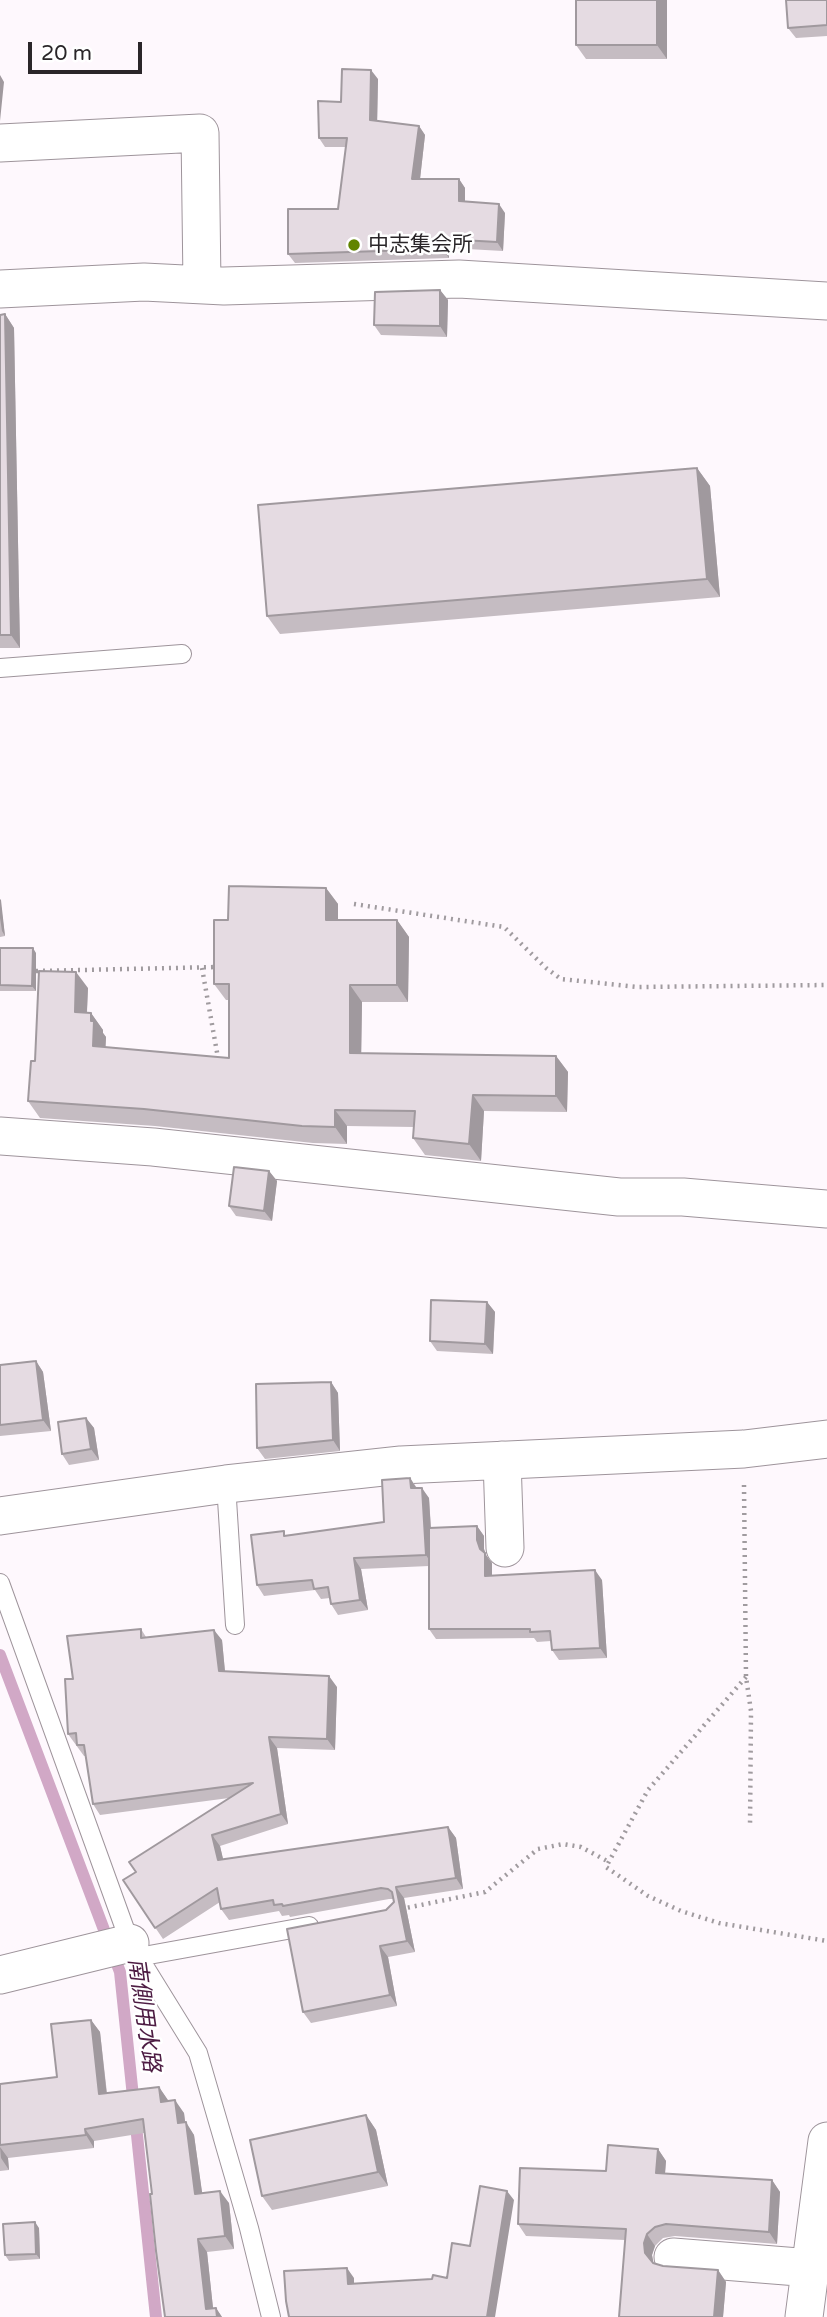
<!DOCTYPE html>
<meta charset="utf-8">
<style>
body{margin:0}
#map{position:relative;width:827px;height:2317px;overflow:hidden;background:#fef8fd;font-family:"Varela Round",sans-serif}
canvas{display:block}
.scale{position:absolute;left:28px;top:42px;width:114px;height:32px;box-sizing:border-box;border:4px solid #2a2629;border-top:0;padding-left:9px;font-size:21px;line-height:24px;white-space:nowrap;color:#2a2629;-webkit-text-stroke:5px #fff;paint-order:stroke}
</style>
<div id="map">
<canvas width="827" height="2317"></canvas>
<div class="scale">20 m</div>
</div>
<script>
const ctx = document.querySelector('canvas').getContext('2d');
ctx.lineJoin = 'round';
const toPath = rows => new Path2D(rows.map(r => 'M' + r).join(''));
function strokePath(path, color, width, dash) { ctx.strokeStyle = color; ctx.lineWidth = width; ctx.lineCap = dash ? 'butt' : 'round'; ctx.setLineDash(dash || []); ctx.stroke(path); }
function fill(path, color) { ctx.fillStyle = color; ctx.fill(path, 'evenodd'); }
function label(font, color, halo, rows, align = 'center') {
  ctx.font = font + ' "Varela Round","Noto Sans JP",sans-serif'; ctx.lineWidth = 5; ctx.setLineDash([]); ctx.textBaseline = 'middle'; ctx.strokeStyle = halo; ctx.fillStyle = color; for (const [text, x, y, turn = 0] of rows) {
    ctx.save(); ctx.translate(x, y); ctx.rotate((+turn || 0) * Math.PI / 180); ctx.textAlign = isNaN(turn) ? turn : align; if (halo) ctx.strokeText(text, 0, 0); ctx.fillText(text, 0, 0); ctx.restore();
  }
}
strokePath(toPath([
 [0,1655,120,1972,156,2317]
]), '#d1a8c6', 12);
const service = toPath([
 [0,668,182,654],
 [226,1484,235,1625],
 [0,1583,130,1943,198,2053,249,2228,271,2317],
 [138,1957,309,1926]
]);
const minor = toPath([
 [0,143,200,133,202,284],
 [0,289,144,282,224,286,459,279,827,301],
 [0,1136,153,1147,619,1197,683,1197,827,1209],
 [502,1460,505,1548],
 [0,1516,226,1484,401,1465,744,1449,827,1439],
 [0,1975,130,1943],
 [673,2257,811,2268],
 [804,2317,827,2141]
]);
strokePath(service, '#9e949b', 20);
strokePath(minor, '#9e949b', 39);
strokePath(toPath([
 [354,904,504,927,546,968,561,979,638,987,827,985],
 [202,968,218,1058],
 [36,971,218,967],
 [744,1485,746,1677,751,1711,750,1827],
 [746,1677,648,1790,606,1867,648,1896,681,1911,719,1923,827,1941],
 [401,1909,485,1892,538,1849,563,1844,581,1847,609,1862]
]), '#a09b9f', 4.5, [2, 5]);
strokePath(service, '#fff', 18);
strokePath(minor, '#fff', 37);
fill(toPath([
 [667,0,667,59,586,59,576,45],
 [827,0,827,36,796,38,788,28],
 [378,79,377,121,419,126,425,135,420,179,459,179,465,188,465,201,505,213,503,251,449,248,449,258,295,263,288,254,338,209,346,147,325,147,319,138,341,102],
 [440,290,448,300,447,337,381,335,374,325],
 [5,314,14,328,20,648,0,648,0,315],
 [697,468,710,486,720,597,280,634,267,616],
 [326,888,338,904,338,920,397,920,409,937,408,1002,362,1002,361,1053,556,1056,568,1072,567,1112,484,1111,481,1161,425,1155,413,1138,414,1127,347,1126,347,1144,313,1143,155,1126,40,1118,28,1101,35,1061,88,988,87,1013,91,1013,103,1030,103,1033,106,1037,105,1047,229,1058,229,1000,226,1000,214,984,228,920],
 [0,899,5,936,0,937],
 [0,948,36,953,36,991,0,991],
 [269,1171,277,1181,272,1221,236,1216,229,1206],
 [487,1302,495,1312,493,1354,437,1351,430,1341],
 [36,1361,43,1372,51,1431,0,1436,0,1365],
 [331,1382,338,1393,340,1451,265,1459,257,1448],
 [86,1418,94,1428,99,1460,69,1465,62,1454],
 [410,1478,417,1488,429,1498,431,1528,477,1526,484,1536,484,1549,486,1555,492,1563,492,1576,602,1580,607,1658,559,1660,552,1650,551,1641,537,1642,534,1638,436,1639,429,1629,429,1566,361,1569,368,1610,338,1615,331,1604,330,1598,321,1599,315,1590,264,1596,257,1585,287,1536,384,1522],
 [141,1629,146,1637,222,1640,225,1672,337,1687,335,1750,277,1748,288,1824,220,1846,223,1860,448,1827,456,1838,463,1889,404,1898,415,1952,388,1957,397,2006,311,2023,303,2012,386,1910,394,1902,394,1899,389,1899,290,1917,289,1915,282,1916,279,1911,229,1920,221,1909,220,1902,163,1939,123,1880,136,1872,229,1798,100,1815,93,1804,86,1756,84,1756,68,1734],
 [91,2020,100,2032,107,2093,159,2087,168,2101,184,2113,185,2123,194,2135,202,2193,229,2203,234,2249,207,2252,213,2308,216,2308,222,2317,165,2317,152,2194,144,2133,94,2141,94,2148,8,2158,9,2170,0,2171,0,2084,57,2077],
 [366,2115,376,2130,388,2186,272,2210,262,2196],
 [658,2149,666,2161,665,2174,772,2180,780,2192,777,2244,675,2236,663,2238,655,2246,652,2255,653,2263,663,2266,718,2270,726,2282,723,2317,619,2317,625,2240,526,2236,518,2224,606,2171],
 [39,2228,40,2259,9,2261,5,2255]
]), '#c5bcc2');
fill(toPath([
 [657,0,667,0,667,59,657,45],
 [371,70,378,79,377,129,370,120],
 [0,75,4,82,0,121],
 [419,126,425,135,419,188,412,179],
 [459,179,465,188,465,210,459,201],
 [499,204,505,213,503,251,497,242],
 [443,239,449,248,449,258,442,249],
 [440,290,448,300,447,337,440,326],
 [5,314,14,328,20,648,11,635],
 [697,468,710,486,720,597,707,579],
 [326,888,338,904,338,937,326,920],
 [0,899,1,900,5,936,2,931,0,918],
 [397,920,409,937,408,1002,397,985],
 [33,948,36,953,36,991,32,986],
 [76,972,88,988,86,1029,75,1012],
 [350,985,362,1002,361,1070,350,1053],
 [91,1013,103,1030,103,1033,106,1037,105,1062,93,1046],
 [556,1056,568,1072,567,1112,556,1096],
 [473,1095,484,1111,481,1161,469,1144],
 [335,1110,347,1126,347,1144,335,1127],
 [269,1171,277,1181,272,1221,264,1211],
 [487,1302,495,1312,493,1354,485,1344],
 [36,1361,43,1372,51,1431,43,1420],
 [331,1382,338,1393,340,1451,333,1440],
 [86,1418,94,1428,99,1460,91,1449],
 [410,1478,417,1489,411,1488],
 [422,1488,429,1498,433,1566,426,1555],
 [477,1526,484,1536,484,1549,486,1555,492,1563,492,1586,485,1576,477,1540],
 [354,1558,361,1569,368,1610,360,1600],
 [595,1570,602,1580,607,1658,600,1648],
 [214,1630,222,1640,226,1682,219,1671],
 [329,1676,337,1687,335,1750,327,1739],
 [269,1737,277,1748,288,1824,281,1814],
 [448,1827,456,1838,463,1889,456,1878],
 [212,1835,220,1846,226,1871,218,1860],
 [396,1887,404,1898,415,1952,407,1941],
 [380,1946,388,1957,397,2006,390,1995],
 [91,2020,100,2032,108,2106,99,2094],
 [159,2087,168,2100,170,2114,161,2102],
 [175,2100,184,2113,187,2136,178,2123],
 [366,2115,376,2130,388,2186,378,2172],
 [186,2122,194,2135,204,2206,195,2194],
 [85,2129,94,2141,94,2148,86,2135],
 [0,2147,8,2158,9,2170,1,2158],
 [658,2149,666,2161,664,2185,656,2173],
 [772,2180,780,2192,777,2244,769,2232],
 [220,2191,229,2203,234,2249,225,2236],
 [507,2191,514,2200,495,2317,487,2317],
 [35,2222,39,2228,40,2259,36,2254],
 [647,2234,655,2246,652,2255,654,2265,645,2253,644,2243],
 [198,2239,207,2252,214,2317,206,2309],
 [347,2268,354,2278,354,2293,348,2284],
 [718,2270,726,2282,723,2317,714,2317],
 [216,2308,222,2317,217,2317]
]), '#a0999e');
const building = toPath([
 [576,0,657,0,657,45,576,45,576,0],
 [786,0,827,0,827,25,788,28,786,0],
 [342,69,371,70,370,120,419,126,412,179,459,179,459,201,499,204,497,242,443,239,442,249,288,254,288,209,338,209,347,138,319,138,318,101,341,102,342,69],
 [440,290,440,326,374,325,375,292,440,290],
 [5,314,11,635,0,635,0,315,5,314],
 [697,468,707,579,267,616,258,505,697,468],
 [229,886,326,888,326,920,397,920,397,985,350,985,350,1053,556,1056,556,1096,473,1095,469,1144,413,1138,415,1111,335,1110,335,1127,302,1126,144,1109,28,1101,31,1061,35,1061,39,971,76,972,75,1012,91,1013,91,1021,94,1021,93,1046,229,1058,229,984,214,984,214,920,228,920,229,886],
 [0,948,33,948,32,986,0,985,0,948],
 [234,1167,269,1171,264,1211,229,1206,234,1167],
 [431,1300,487,1302,485,1344,430,1341,431,1300],
 [36,1361,43,1420,0,1425,0,1365,36,1361],
 [331,1382,333,1440,257,1448,256,1384,331,1382],
 [86,1418,91,1449,62,1454,58,1422,86,1418],
 [410,1478,411,1488,422,1488,426,1555,354,1558,360,1600,331,1604,328,1587,314,1589,312,1580,257,1585,251,1535,284,1531,284,1536,384,1522,382,1480,410,1478],
 [477,1526,477,1540,480,1549,485,1553,485,1576,595,1570,600,1648,552,1650,550,1631,530,1632,530,1629,429,1629,429,1528,477,1526],
 [141,1629,141,1638,214,1630,219,1671,329,1676,327,1739,269,1737,281,1814,212,1835,218,1860,448,1827,456,1878,396,1887,407,1941,380,1946,390,1995,303,2012,287,1929,386,1910,394,1902,392,1892,388,1889,381,1888,283,1906,282,1904,274,1905,273,1900,221,1909,217,1888,155,1928,123,1880,136,1872,129,1862,253,1783,93,1804,84,1745,77,1745,76,1733,68,1734,65,1679,73,1679,67,1636,141,1629],
 [91,2020,99,2094,159,2087,161,2102,175,2100,178,2123,186,2122,195,2194,220,2191,225,2236,198,2239,206,2309,216,2308,217,2317,165,2317,156,2251,150,2194,152,2194,143,2119,85,2129,86,2135,0,2145,0,2084,57,2077,51,2024,91,2020],
 [366,2115,378,2172,262,2196,250,2140,366,2115],
 [608,2145,658,2149,656,2173,772,2180,769,2232,666,2224,655,2227,647,2234,644,2243,645,2253,653,2263,663,2266,718,2270,714,2317,619,2317,626,2229,518,2224,520,2168,606,2171,608,2145],
 [480,2186,507,2191,487,2317,289,2317,286,2301,284,2271,347,2268,348,2284,432,2279,433,2275,447,2278,452,2243,470,2246,480,2186],
 [35,2222,36,2254,5,2255,3,2224,35,2222]
]);
fill(building, '#e5dbe2');
strokePath(building, '#a0999e', 2);
for (const [x, y, r, color] of [
 [354,245,7,"#618400"]
]) { const dot = new Path2D(); dot.arc(x, y, r, 0, 2 * Math.PI); ctx.fillStyle = color; ctx.fill(dot); strokePath(dot, '#fff', 2.5); }
label('21px', '#2a2629', '#fff', [
 ["中志集会所",368,245]
], 'left');
label('italic 23px', '#4d1c43', '#fff', [
 ["南側用水路",143,2015,82]
]);
</script>
